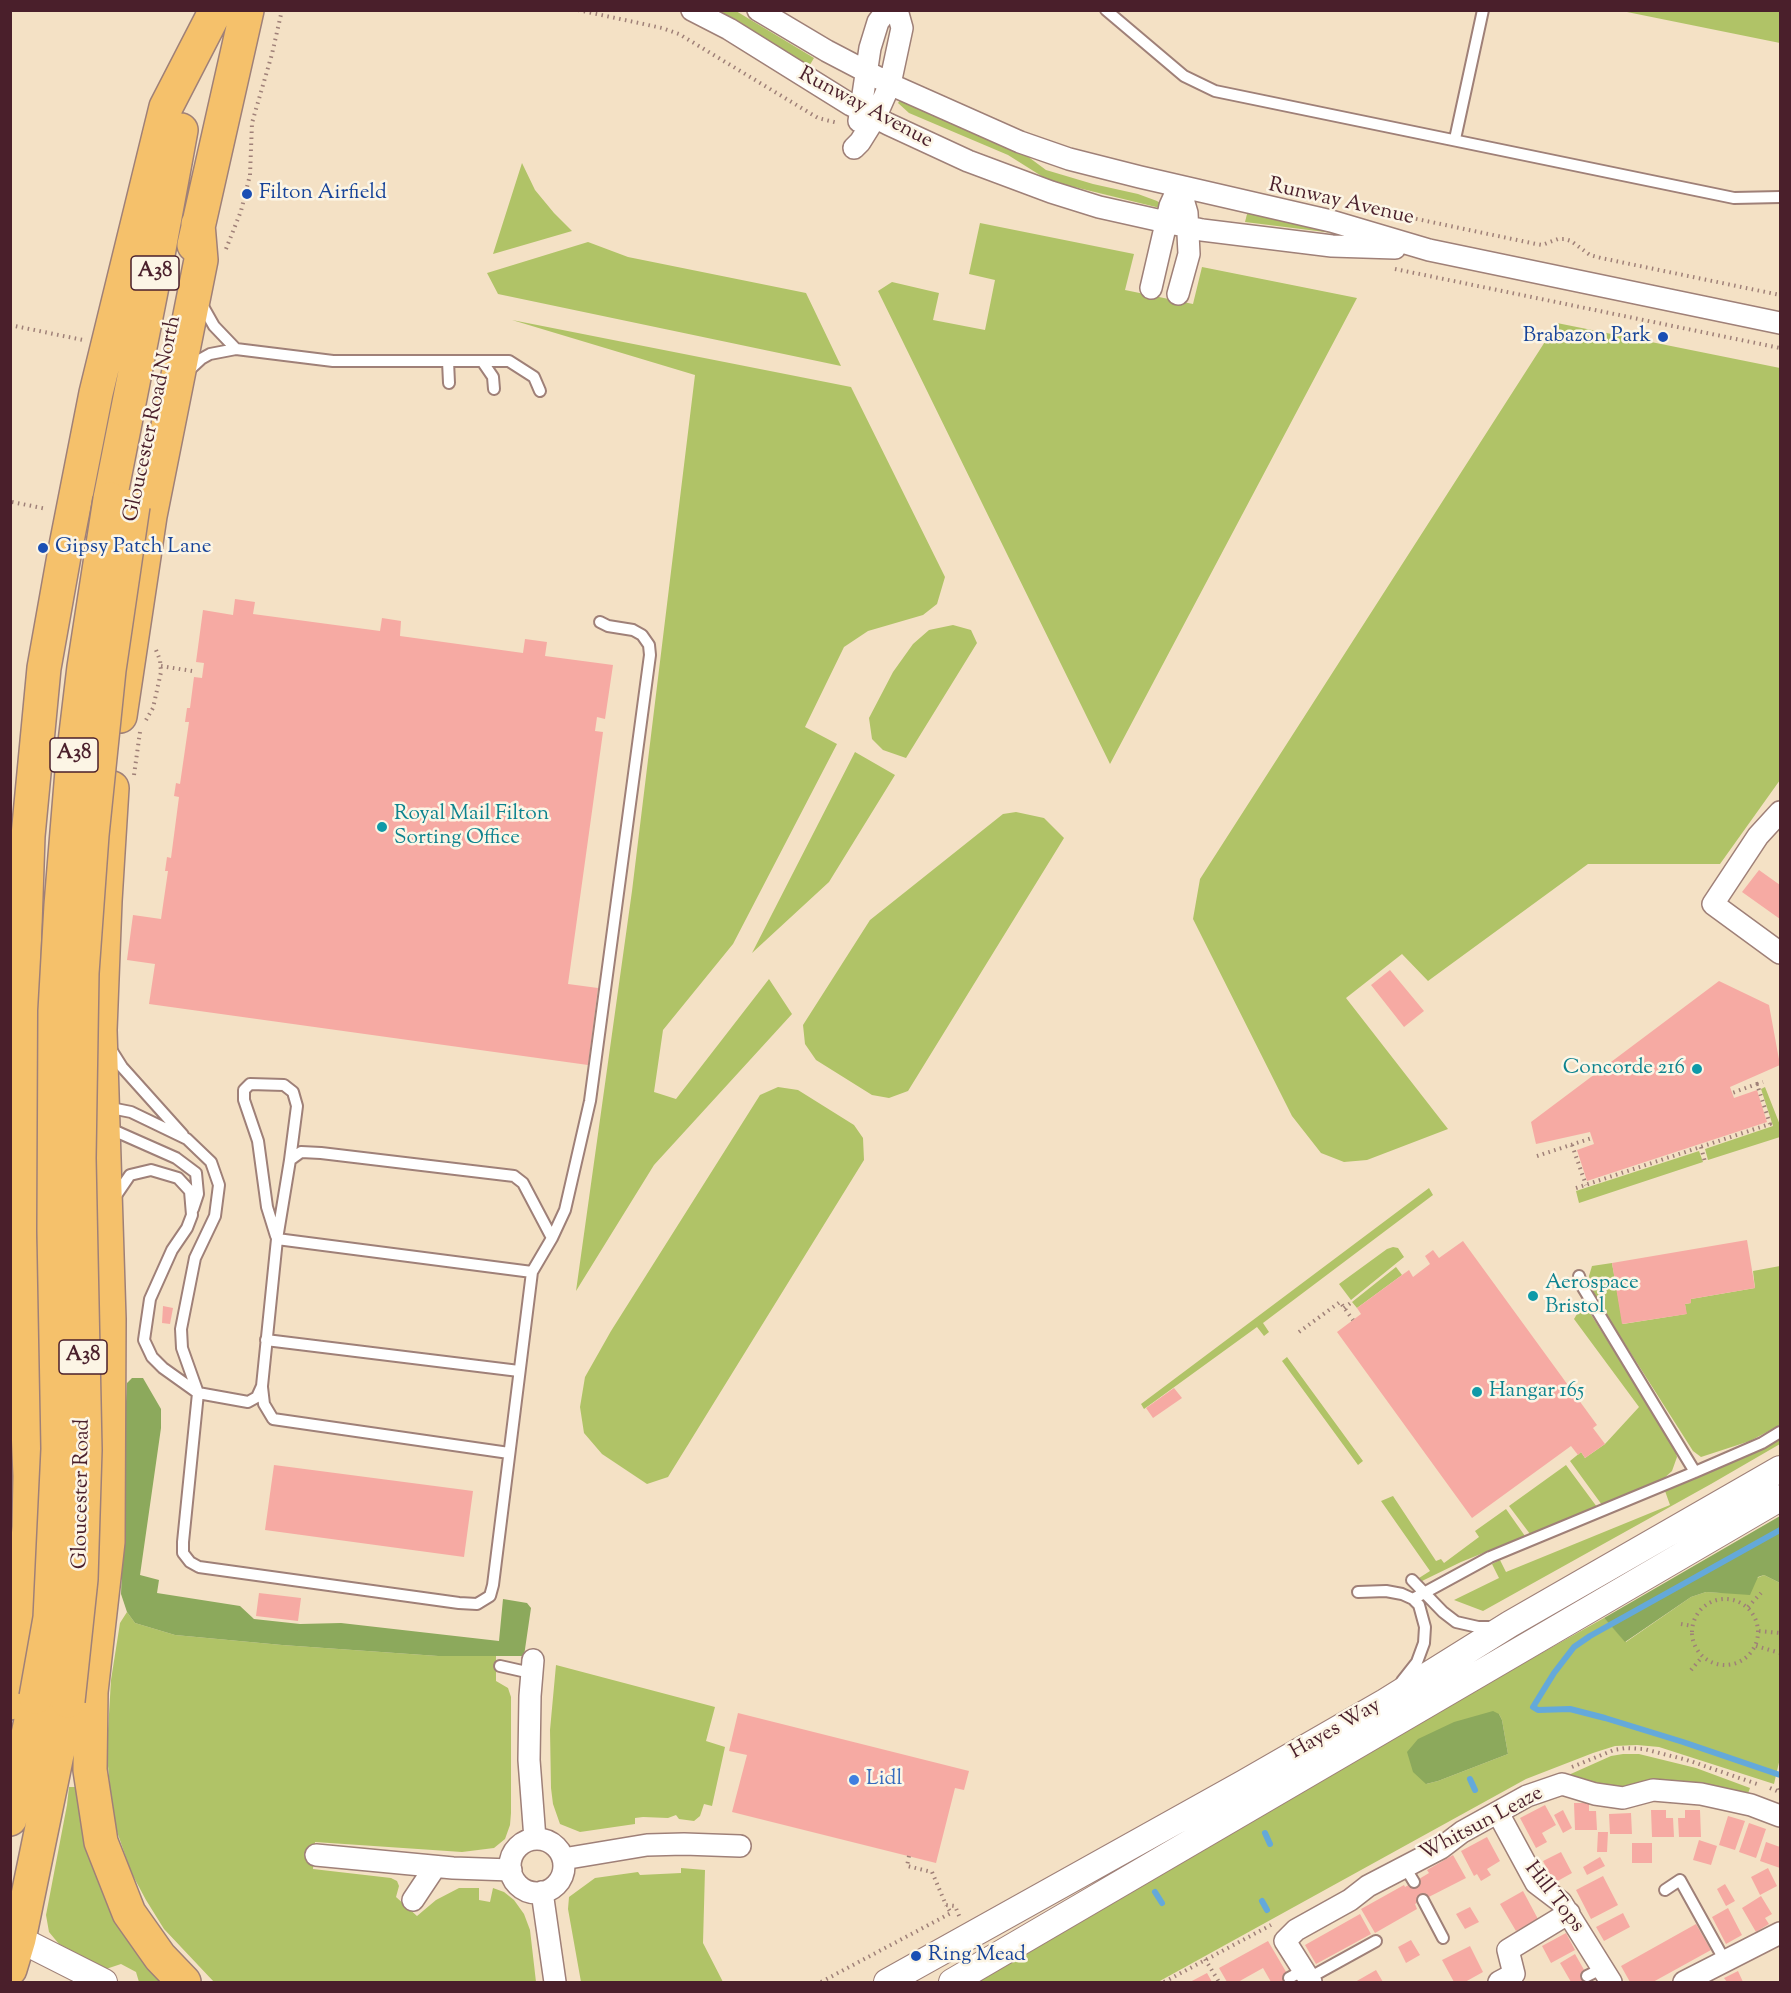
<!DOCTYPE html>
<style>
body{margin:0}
#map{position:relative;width:1791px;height:1993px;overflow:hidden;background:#f4e1c5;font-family:"Sorts Mill Goudy",serif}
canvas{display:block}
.frame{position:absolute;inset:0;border:12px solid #4a1f2b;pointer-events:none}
</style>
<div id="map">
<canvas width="1791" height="1993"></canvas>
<div class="frame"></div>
</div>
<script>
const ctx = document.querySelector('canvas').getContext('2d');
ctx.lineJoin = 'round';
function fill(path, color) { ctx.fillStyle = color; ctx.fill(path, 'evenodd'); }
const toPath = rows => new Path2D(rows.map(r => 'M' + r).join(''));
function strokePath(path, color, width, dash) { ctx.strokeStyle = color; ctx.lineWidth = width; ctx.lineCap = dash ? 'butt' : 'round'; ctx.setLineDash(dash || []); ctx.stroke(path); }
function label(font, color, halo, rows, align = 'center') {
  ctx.font = font + ' "Sorts Mill Goudy",serif'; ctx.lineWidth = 5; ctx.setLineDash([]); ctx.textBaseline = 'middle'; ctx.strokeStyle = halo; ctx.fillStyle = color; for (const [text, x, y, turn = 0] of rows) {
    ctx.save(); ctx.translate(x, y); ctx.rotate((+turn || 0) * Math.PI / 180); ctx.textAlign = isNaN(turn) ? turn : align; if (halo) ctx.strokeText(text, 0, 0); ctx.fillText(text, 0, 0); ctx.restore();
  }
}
fill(toPath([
 [713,11,736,11,814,58,808,68],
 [1622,11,1780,11,1780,43],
 [900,100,1019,150,1046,170,1093,184,1138,194,1157,201,1161,204,1160,208,1054,182,1043,177,1008,155,909,113,898,103],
 [522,163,535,190,554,213,572,231,493,254],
 [1248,210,1341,234,1245,222],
 [980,223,1134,254,1125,290,1193,304,1202,267,1357,298,1110,764,878,291,892,282,939,293,933,320,985,330,995,280,969,274],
 [588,242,628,257,806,293,841,366,498,294,487,273],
 [512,320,851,387,945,577,937,604,923,615,868,631,844,647,805,727,837,744,733,944,663,1030,654,1092,676,1099,769,979,792,1014,654,1165,576,1291,632,891,695,375],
 [1557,323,1780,368,1780,780,1720,864,1588,864,1428,981,1402,954,1346,998,1448,1129,1367,1160,1344,1162,1321,1153,1292,1116,1193,919,1200,879],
 [953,625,971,630,977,643,906,758,883,750,872,739,869,718,893,672,913,644,929,630],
 [855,752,895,775,829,882,752,953],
 [1016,812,1044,818,1064,838,908,1091,889,1098,872,1095,816,1060,805,1044,803,1025,870,920,1003,814],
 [778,1087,798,1090,854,1125,863,1138,864,1160,668,1477,647,1484,602,1454,584,1433,580,1407,585,1377,611,1331,760,1095],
 [1765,1087,1780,1125,1780,1137,1708,1160,1705,1149,1773,1126,1761,1089],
 [1699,1151,1703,1162,1579,1203,1576,1191],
 [1429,1188,1433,1195,1263,1323,1269,1332,1264,1336,1257,1327,1144,1409,1141,1404],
 [1393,1247,1398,1248,1404,1257,1351,1300,1339,1284,1387,1249],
 [1612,1263,1623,1324,1686,1314,1685,1304,1691,1303,1691,1299,1755,1288,1753,1271,1780,1266,1780,1425,1750,1441,1701,1457,1693,1451,1597,1300,1592,1290,1589,1276,1592,1266],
 [1396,1267,1402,1275,1357,1308,1352,1302],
 [1584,1310,1590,1313,1674,1446,1677,1457,1672,1471,1661,1481,1602,1505,1570,1461,1581,1452,1585,1458,1605,1444,1639,1407,1574,1319,1577,1314],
 [1287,1357,1363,1461,1358,1465,1282,1361],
 [1780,1440,1780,1444,1711,1484,1483,1611,1454,1600,1499,1578,1492,1564,1500,1560,1506,1572,1670,1505,1665,1491],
 [1566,1465,1597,1507,1530,1534,1509,1506],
 [1393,1496,1436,1561,1441,1559,1444,1563,1479,1537,1475,1531,1506,1509,1525,1536,1461,1562,1422,1581,1419,1578,1430,1571,1381,1501],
 [1764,1575,1780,1583,1780,1758,1774,1784,1659,1747,1637,1745,1615,1746,1593,1753,1526,1779,1158,1982,963,1982,1440,1710,1604,1618,1626,1642,1691,1597,1706,1592,1722,1593],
 [1499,1714,1502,1720,1508,1754,1438,1781,1426,1784],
 [127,1612,135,1623,175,1635,282,1645,438,1656,496,1656,496,1681,508,1688,511,1697,511,1813,510,1825,505,1839,494,1848,462,1852,315,1842,313,1869,391,1878,397,1881,399,1886,396,1897,417,1916,436,1900,459,1888,479,1888,479,1900,490,1902,493,1888,504,1892,514,1900,524,1914,530,1930,536,1982,214,1982,164,1929,146,1900,131,1872,113,1820,108,1766,108,1731,111,1680,120,1623],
 [556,1665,715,1707,706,1741,725,1747,712,1806,704,1804,700,1816,694,1821,679,1819,676,1815,668,1818,643,1817,635,1818,635,1824,580,1832,560,1824,553,1804,551,1788,550,1730],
 [1623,1754,1639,1754,1696,1768,1750,1788,1746,1799,1621,1794,1564,1777,1611,1756],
 [69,1787,75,1787,89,1855,112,1913,166,1982,139,1982,136,1972,121,1964,106,1969,59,1944,49,1932,46,1915,67,1805],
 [681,1868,705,1870,703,1943,723,1982,581,1982,568,1909,569,1897,595,1878,638,1872,640,1875,681,1873]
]), '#b0c367');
fill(toPath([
 [132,1378,143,1378,161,1409,161,1428,140,1575,159,1580,157,1593,240,1606,254,1619,300,1624,341,1623,499,1641,503,1599,527,1603,531,1608,524,1656,438,1656,282,1645,175,1635,135,1623,127,1612,121,1594,126,1473,126,1402,127,1383],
 [1780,1516,1780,1583,1764,1575,1758,1577,1750,1595,1706,1592,1691,1597,1625,1642,1604,1618],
 [1493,1711,1499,1714,1502,1720,1508,1754,1438,1781,1426,1784,1413,1772,1407,1752,1418,1739,1454,1722]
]), '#8ca95c');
strokePath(toPath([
 [1780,1530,1590,1636,1574,1647,1554,1673,1533,1707,1538,1710,1570,1709,1605,1718,1683,1742,1780,1775],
 [1470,1779,1475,1790],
 [1265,1833,1270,1844],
 [1155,1892,1162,1903],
 [1262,1901,1267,1910]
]), '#64a9da', 6);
fill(toPath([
 [235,599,255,602,253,614,380,631,382,618,401,621,400,636,523,653,525,639,547,642,545,656,613,665,605,719,597,717,595,731,603,732,568,984,598,988,588,1065,149,1004,155,964,127,960,133,915,161,919,168,871,165,871,167,857,171,858,179,797,174,796,176,783,180,784,189,722,185,722,187,708,190,708,194,677,202,678,204,663,196,662,203,610,233,615],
 [1759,870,1780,885,1780,919,1742,892],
 [1390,970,1424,1011,1404,1027,1371,985],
 [1719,981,1769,1005,1780,1065,1730,1087,1734,1098,1757,1090,1767,1122,1587,1181,1577,1150,1594,1144,1590,1132,1536,1144,1531,1122],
 [1747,1240,1755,1288,1691,1299,1691,1303,1685,1304,1687,1314,1622,1324,1612,1263],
 [1463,1241,1597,1425,1593,1428,1605,1444,1585,1458,1581,1452,1578,1455,1571,1446,1472,1518,1337,1332,1361,1314,1357,1308,1402,1275,1409,1270,1413,1277,1430,1264,1425,1256,1433,1250,1439,1258],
 [163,1306,173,1308,170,1324,162,1323],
 [1174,1388,1182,1398,1153,1418,1146,1408],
 [274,1465,473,1491,464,1557,265,1530],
 [259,1593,301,1598,298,1621,256,1616],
 [738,1713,969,1771,964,1790,955,1788,936,1863,732,1812,747,1755,729,1751],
 [1574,1803,1589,1803,1589,1811,1596,1811,1597,1830,1575,1830],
 [1545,1805,1556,1825,1542,1833,1547,1842,1536,1848,1520,1818],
 [1563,1810,1572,1828,1563,1833,1554,1815],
 [1651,1810,1666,1810,1666,1818,1673,1818,1674,1837,1652,1837],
 [1685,1810,1700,1810,1701,1837,1679,1837,1678,1818,1685,1818],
 [1631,1813,1632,1834,1610,1834,1609,1814],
 [1728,1816,1745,1821,1735,1850,1719,1845],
 [1749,1823,1766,1829,1756,1858,1739,1852],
 [1598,1832,1608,1832,1607,1852,1597,1852],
 [1487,1837,1500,1861,1487,1869,1491,1875,1481,1881,1477,1874,1474,1876,1461,1851],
 [1699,1840,1717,1846,1711,1865,1693,1860],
 [1766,1842,1780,1847,1780,1868,1760,1861],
 [1632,1843,1652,1843,1652,1863,1632,1863],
 [1561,1852,1572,1873,1554,1883,1543,1861],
 [1453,1855,1466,1878,1415,1904,1417,1909,1375,1933,1361,1909,1404,1885,1405,1887,1414,1882,1429,1873,1427,1870],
 [1600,1857,1605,1866,1587,1875,1583,1867],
 [1768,1868,1777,1886,1760,1895,1751,1877],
 [1603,1876,1618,1905,1591,1919,1576,1890],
 [1725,1884,1735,1901,1726,1906,1717,1889],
 [1523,1891,1538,1919,1516,1931,1500,1904],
 [1761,1896,1772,1914,1765,1918,1769,1924,1756,1932,1742,1908],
 [1470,1907,1479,1922,1465,1929,1456,1914],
 [1728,1908,1742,1935,1726,1944,1712,1917],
 [1623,1913,1630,1927,1604,1941,1596,1927],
 [1360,1914,1371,1934,1316,1964,1305,1945],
 [1696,1924,1711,1950,1653,1982,1630,1982,1621,1966],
 [1566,1933,1575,1950,1551,1963,1542,1946],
 [1411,1940,1420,1955,1406,1963,1398,1947],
 [1268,1941,1292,1982,1271,1982,1263,1968,1238,1982,1227,1982,1219,1968],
 [1470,1946,1483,1972,1465,1982,1454,1982,1442,1960],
 [1575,1954,1591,1982,1571,1982,1560,1963],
 [1376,1970,1383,1982,1355,1982],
 [1738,1971,1743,1982,1727,1982,1724,1978],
 [1207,1973,1212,1982,1190,1982]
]), '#f6aaa3');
const service = toPath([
 [1106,10,1184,76,1215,91,1734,198,1780,197],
 [1455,139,1483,10],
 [236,349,333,361,509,361,534,377,540,391],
 [448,361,449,383],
 [482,361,493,377,494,389],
 [188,371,201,359,210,354,236,349,214,326,201,303],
 [110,1048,122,1067,183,1135],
 [106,1107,131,1112,187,1139,211,1162,219,1185,215,1216,195,1258,181,1329,182,1348,198,1393,163,1368,152,1357,144,1340,150,1299,172,1250,187,1228,192,1215,190,1191,178,1178,151,1170,130,1175,115,1197],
 [106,1127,176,1158,196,1173,198,1194,193,1209],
 [276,1236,267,1207,258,1141,244,1100,244,1090,250,1084,284,1085,293,1092,297,1106,290,1160],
 [552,1238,523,1183,514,1176,321,1153,301,1152,290,1160,277,1239,262,1386,257,1397,248,1402,198,1393,183,1542,183,1553,190,1562,199,1567,459,1603,477,1604,490,1596,493,1585,532,1272,552,1238,565,1210,590,1101,650,655,649,645,642,635,633,630,608,626,600,622],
 [277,1239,532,1272],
 [1579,1276,1582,1286,1695,1472],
 [266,1340,519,1371],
 [262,1387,264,1404,273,1419,509,1453],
 [1412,1580,1443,1612,1456,1622,1478,1627,1493,1627],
 [1358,1592,1386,1591,1402,1594,1413,1599,1419,1605,1425,1627,1424,1643,1417,1662,1402,1681],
 [1413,1599,1490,1557,1695,1472,1762,1443,1780,1432],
 [500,1666,531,1673],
 [1405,1867,1414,1882],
 [1665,1890,1680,1880,1725,1961],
 [1423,1900,1443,1938],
 [1587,1976,1603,1968],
 [1289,1978,1304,1970],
 [1309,1978,1376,1941]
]);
const minor = toPath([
 [692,10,729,29,851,105,888,124,968,161,1051,192,1099,207,1202,230,1332,246,1395,248],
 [758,10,827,51,894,86,1020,142,1069,159,1140,177,1331,221,1429,250,1780,323],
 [859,121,870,48,878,22,887,10],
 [854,148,860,142,875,118,890,84,902,28,897,10],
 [1151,288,1170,206,1179,186],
 [1178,294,1189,254,1187,213,1179,186],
 [1780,812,1758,836,1713,904,1780,953],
 [533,1660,530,1696,529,1760,535,1839],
 [1498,1813,1536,1883,1561,1902,1611,1982],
 '510 1866a27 27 0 1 1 54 0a27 27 0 1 1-54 0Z',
 [316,1855,453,1868,511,1870],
 [563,1859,647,1845,684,1844,740,1846],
 [542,1892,555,1982],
 [413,1900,435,1867],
 [1311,1982,1285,1941,1296,1930,1350,1900,1368,1886,1441,1848,1462,1832,1527,1796,1562,1784,1595,1794,1623,1798,1653,1790,1701,1794,1751,1805,1780,1816],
 [1499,1982,1514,1974,1508,1950,1569,1913],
 [1684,1982,1780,1933]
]);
const tertiary = toPath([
 [19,1939,104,1982],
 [887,1982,1244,1783,1385,1702,1510,1624,1780,1469],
 [952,1982,1780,1498]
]);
const primary = toPath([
 [194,245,247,10],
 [110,499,155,271,181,130],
 [120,716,150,516,201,260,198,224],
 [112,788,105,901,100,1030,109,1319,108,1542,91,1692,90,1770,101,1842,129,1913,160,1957,184,1982],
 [10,1703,19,1649,29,1527,30,1476,20,1236,25,996,24,956,28,836,44,668,64,556,96,393,166,107,216,10],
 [10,1819,36,1697],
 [10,1969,19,1939,68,1701]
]);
strokePath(service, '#9f8078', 14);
strokePath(minor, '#9f8078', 24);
strokePath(tertiary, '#9f8078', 28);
strokePath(primary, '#9f8078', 36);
strokePath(toPath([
 [578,10,662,28,679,34,818,118,838,123],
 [1369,209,1536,244,1542,245,1558,239,1565,239,1571,241,1590,255,1601,258,1780,295],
 [226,249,241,211,250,175,252,123,272,54,282,10],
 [1395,269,1780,348],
 [10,325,83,340],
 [12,502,47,509],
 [161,666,192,671],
 [146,720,153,708,161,672,160,660,156,650],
 [134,775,140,732],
 [1757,1084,1763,1082],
 [1572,1145,1586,1185],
 [1701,1147,1705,1162],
 [1537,1156,1592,1138],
 [1576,1188,1770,1124,1757,1084,1732,1093],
 [1344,1308,1352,1302],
 [1299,1332,1340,1302,1353,1320],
 '1692 1632a33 33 0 1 1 66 0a33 33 0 1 1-66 0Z',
 [1748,1607,1761,1593],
 [1681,1624,1692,1626],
 [1759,1631,1780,1633],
 [1756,1646,1780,1653],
 [1691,1670,1702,1657],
 [1572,1767,1614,1750,1626,1748,1644,1749,1687,1760,1757,1784],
 [1770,1788,1779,1792,1780,1785],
 [909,1856,907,1866,932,1872,946,1905,955,1906,960,1918],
 [1205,1959,1219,1982],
 [821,1982,951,1913,946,1905],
 [1164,1982,1271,1925]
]), '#9f8078', 4, [1.5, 4.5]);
strokePath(service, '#fff', 10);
strokePath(minor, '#fff', 21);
strokePath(tertiary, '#fff', 26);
strokePath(primary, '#f5c16b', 33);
const primaryBridge = toPath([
 [36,1697,50,1618,58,1449,54,1230,55,1011,61,905,73,759,84,667,110,499],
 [68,1701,81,1579,85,1450,79,1158,82,973,92,835,109,670,133,506]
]);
strokePath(primaryBridge, '#9f8078', 36, []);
strokePath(primaryBridge, '#f5c16b', 33);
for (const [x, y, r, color] of [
 [247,194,6,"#1a4fb4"],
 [1663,337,6,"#1a4fb4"],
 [43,548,6,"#1a4fb4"],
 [382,827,6,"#0f9aa8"],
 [1697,1069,6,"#0f9aa8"],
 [1533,1296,6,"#0f9aa8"],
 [1477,1392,6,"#0f9aa8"],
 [854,1780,6,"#3f7fe0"],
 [916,1956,6,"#1a4fb4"]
]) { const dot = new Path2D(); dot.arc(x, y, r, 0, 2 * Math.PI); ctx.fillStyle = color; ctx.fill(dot); strokePath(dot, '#fcf5e5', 2); }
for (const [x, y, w] of [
 [155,273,48],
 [74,755,48],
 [83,1357,48]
]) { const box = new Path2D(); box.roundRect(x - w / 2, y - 17, w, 34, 4.5); ctx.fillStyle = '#fcf5e5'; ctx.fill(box); strokePath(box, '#4a1f2b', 1.5); }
label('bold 20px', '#4a1f2b', null, [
 ["A38",155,273],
 ["A38",74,755],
 ["A38",83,1357]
]);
label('21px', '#4a1f2b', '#fcf5e5', [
 ["Runway Avenue",865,109,28],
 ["Runway Avenue",1341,203,13],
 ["Gloucester Road North",154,419,-78],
 ["Gloucester Road",83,1494,-89],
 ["Hayes Way",1336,1730,-30],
 ["Whitsun Leaze",1482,1825,-28],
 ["Hill Tops",1553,1898,52]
]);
label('21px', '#164399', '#fcf5e5', [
 ["Filton Airfield",259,194],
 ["Brabazon Park",1651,337,"right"],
 ["Gipsy Patch Lane",55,548],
 ["Ring Mead",928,1956]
], 'left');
label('21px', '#0d838f', '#fcf5e5', [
 ["Royal Mail Filton",394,815],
 ["Sorting Office",394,839],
 ["Concorde 216",1685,1069,"right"],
 ["Aerospace",1545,1284],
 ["Bristol",1545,1308],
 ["Hangar 165",1489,1392]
], 'left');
label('21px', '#366cbe', '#fcf5e5', [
 ["Lidl",866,1780]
], 'left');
</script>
